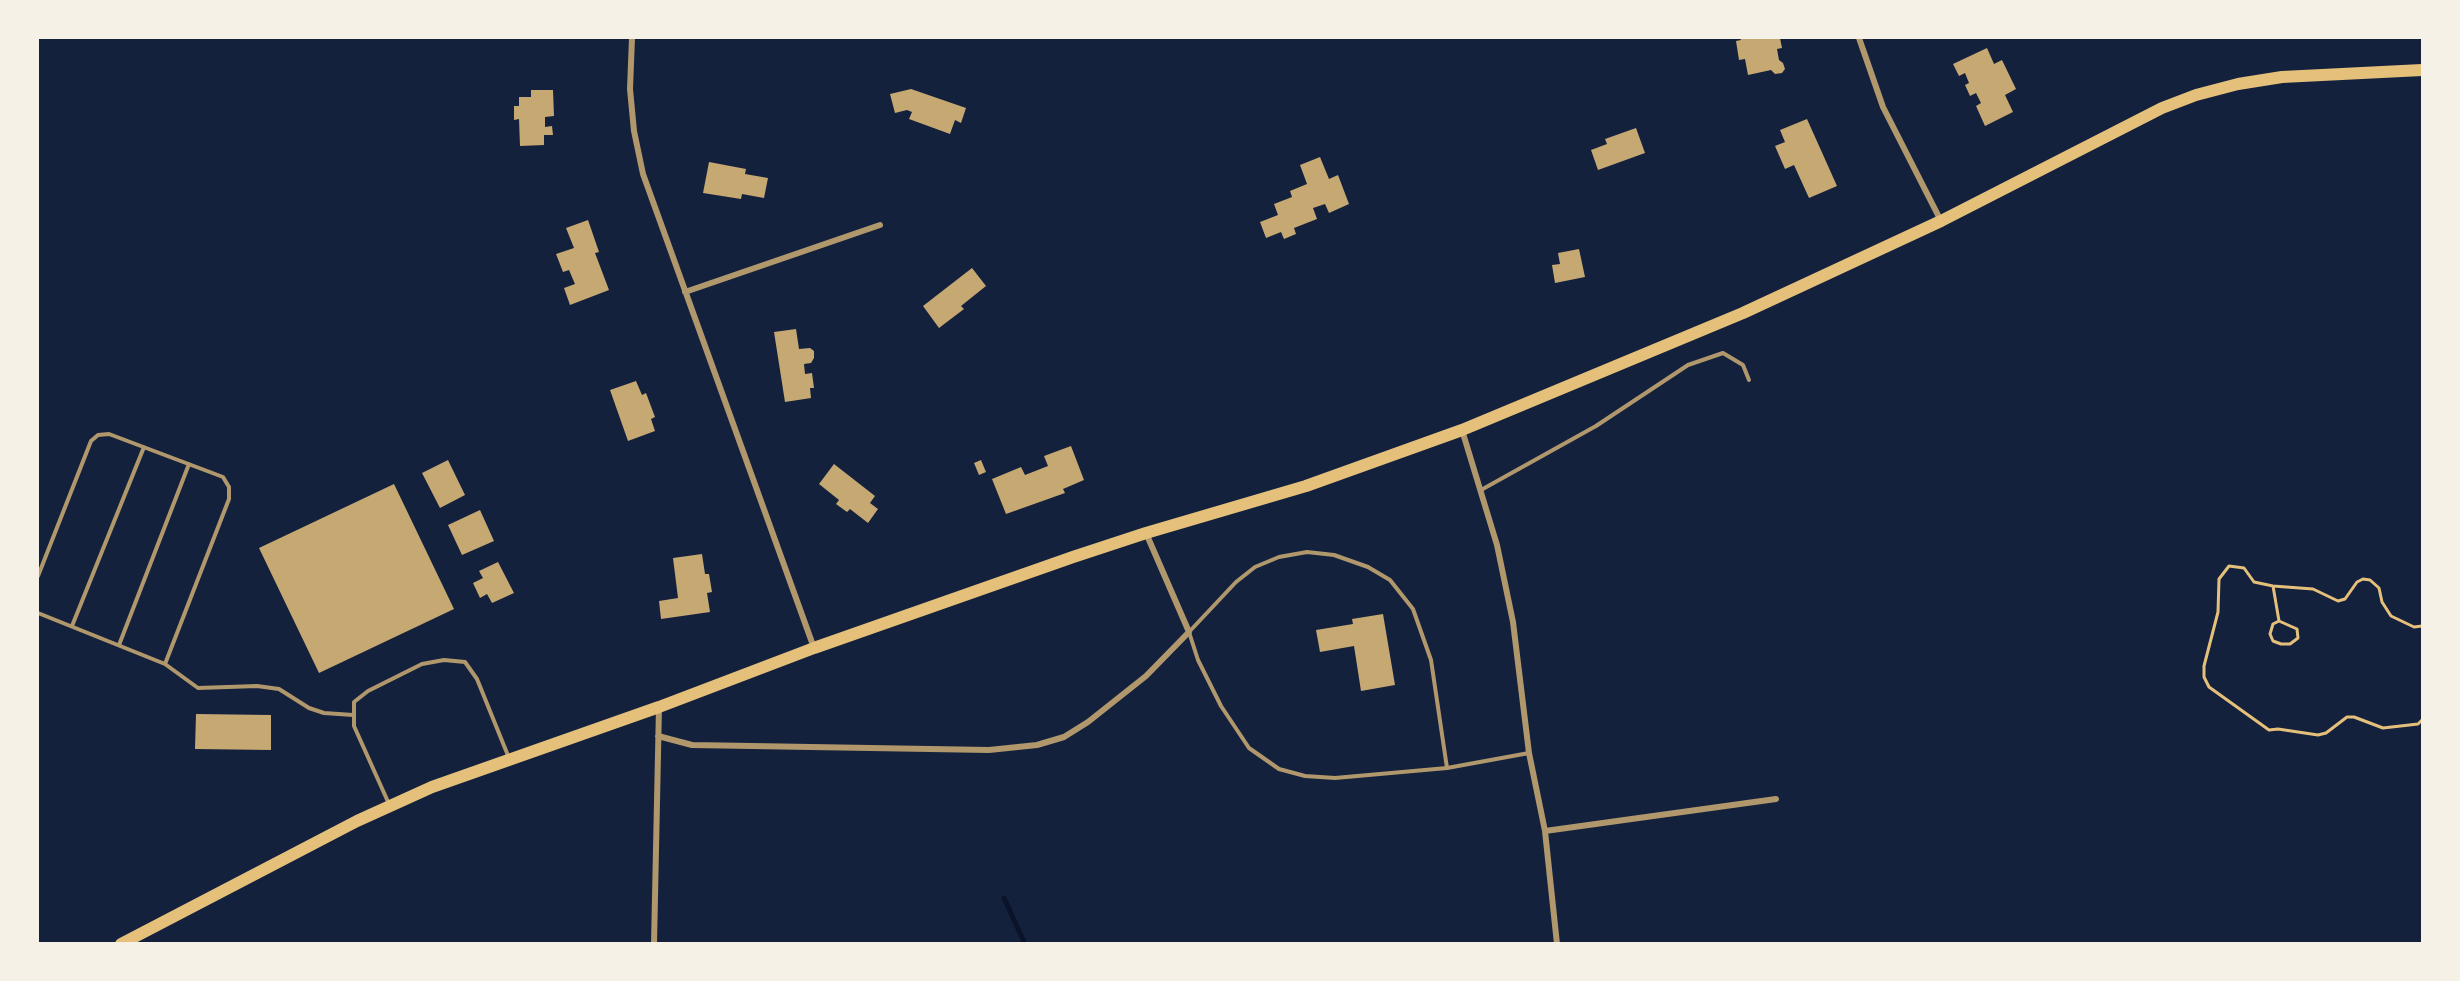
<!DOCTYPE html>
<style>
body{margin:0}
#map{position:relative;width:2460px;height:981px;overflow:hidden;background:#14213d;font-family:"Times New Roman",serif}
canvas{display:block}
.frame{position:absolute;inset:0;border:39px solid #f6f1e7;pointer-events:none}
</style>
<div id="map">
<canvas width="2460" height="981"></canvas>
<div class="frame"></div>
</div>
<script>
const ctx = document.querySelector('canvas').getContext('2d');
ctx.lineJoin = 'round';
const toPath = rows => new Path2D(rows.map(r => 'M' + r).join(''));
function strokePath(path, color, width, dash) { ctx.strokeStyle = color; ctx.lineWidth = width; ctx.lineCap = dash ? 'butt' : 'round'; ctx.setLineDash(dash || []); ctx.stroke(path); }
function fill(path, color) { ctx.fillStyle = color; ctx.fill(path, 'evenodd'); }
strokePath(toPath([
 [1004,898,1025,944]
]), '#0b132b', 5);
fill(toPath([
 [1740,38,1780,38,1782,48,1777,49,1779,60,1783,63,1785,69,1782,73,1775,74,1771,70,1748,75,1745,59,1739,60,1736,41,1741,40],
 [1987,48,1994,64,2002,60,2016,89,2005,95,2013,112,1985,126,1976,106,1981,103,1976,93,1970,96,1965,85,1969,83,1965,73,1959,76,1953,64],
 [911,89,966,108,961,123,955,120,950,134,909,119,912,112,907,110,895,113,890,94],
 [531,90,553,90,554,116,545,117,545,127,552,126,553,135,544,135,544,145,520,146,519,119,514,120,514,106,519,106,519,97,531,97],
 [1807,119,1837,186,1809,198,1794,165,1785,169,1775,146,1785,142,1780,130],
 [1636,128,1645,153,1598,170,1591,150,1607,144,1605,139],
 [1320,157,1329,179,1338,175,1349,204,1329,213,1325,204,1313,208,1317,219,1294,228,1296,234,1284,239,1281,232,1266,238,1260,222,1278,215,1274,204,1292,197,1290,191,1307,184,1300,165],
 [709,162,746,169,745,174,768,178,764,198,742,194,741,199,703,193],
 [588,220,599,252,595,253,609,290,570,305,564,288,575,284,569,270,563,272,556,254,574,248,566,228],
 [1579,249,1585,277,1555,283,1552,265,1560,264,1558,253],
 [972,268,986,286,961,306,964,309,939,328,923,306],
 [796,329,799,349,810,348,814,351,814,358,811,363,804,364,805,374,812,373,814,388,810,388,811,398,785,402,774,332],
 [636,381,642,395,646,393,655,417,651,419,655,431,628,441,610,390],
 [1071,446,1084,480,1063,489,1065,493,1006,514,992,479,1021,467,1025,475,1048,466,1044,456],
 [448,460,465,495,440,508,422,473],
 [981,460,986,472,979,475,974,463],
 [834,464,875,496,870,503,878,509,868,523,850,509,847,512,836,504,839,500,819,484],
 [394,484,454,609,319,673,259,548],
 [480,510,494,541,462,555,448,525],
 [702,554,705,574,709,574,712,592,707,593,710,612,661,619,659,601,678,598,673,558],
 [498,562,514,593,492,603,487,594,480,598,473,583,483,578,479,571],
 [1383,614,1395,685,1361,691,1354,646,1320,652,1316,630,1353,624,1352,619],
 [196,714,271,715,271,750,195,749]
]), '#c6a872');
strokePath(toPath([
 [2273,586,2279,621,2273,624,2270,634,2273,641,2281,644,2290,644,2298,638,2297,629,2279,621],
 [2422,626,2414,627,2391,616,2382,602,2379,588,2370,580,2363,579,2357,582,2345,599,2338,601,2313,589,2273,586,2254,582,2244,568,2229,566,2219,579,2218,612,2204,666,2204,677,2209,687,2269,730,2278,729,2318,735,2326,733,2347,717,2354,717,2383,728,2418,724,2422,720]
]), '#e5c07b', 3);
strokePath(toPath([
 [1481,490,1596,426,1688,365,1723,353,1743,365,1749,380],
 [38,576,91,441,98,435,109,434,223,477,229,487,229,499,165,664],
 [38,613,165,664,198,688,257,686,279,689,309,708,324,713,353,715],
 [72,626,144,447],
 [119,645,189,464],
 [1447,768,1431,660,1413,609,1390,580,1368,567,1334,555,1307,552,1279,557,1255,567,1236,582,1189,632,1198,660,1221,706,1249,748,1279,769,1305,776,1335,778,1447,768,1529,753],
 [389,804,354,726,354,702,368,691,422,664,444,660,465,662,477,679,509,758]
]), '#b1986c', 4);
strokePath(toPath([
 [632,38,630,89,634,131,643,174,814,648],
 [1859,38,1883,107,1941,221],
 [685,292,880,225],
 [1462,430,1497,545,1513,622,1529,753,1545,831,1557,944],
 [658,736,692,745,989,750,1037,745,1064,737,1088,722,1146,676,1189,632,1146,533],
 [1545,831,1776,799],
 [654,944,659,707]
]), '#b1986c', 6);
strokePath(toPath([
 [121,944,357,821,432,787,659,707,814,648,1073,557,1146,533,1306,486,1462,430,1743,313,1941,221,2162,108,2196,95,2238,84,2282,77,2422,70]
]), '#e5c07b', 12);
</script>
